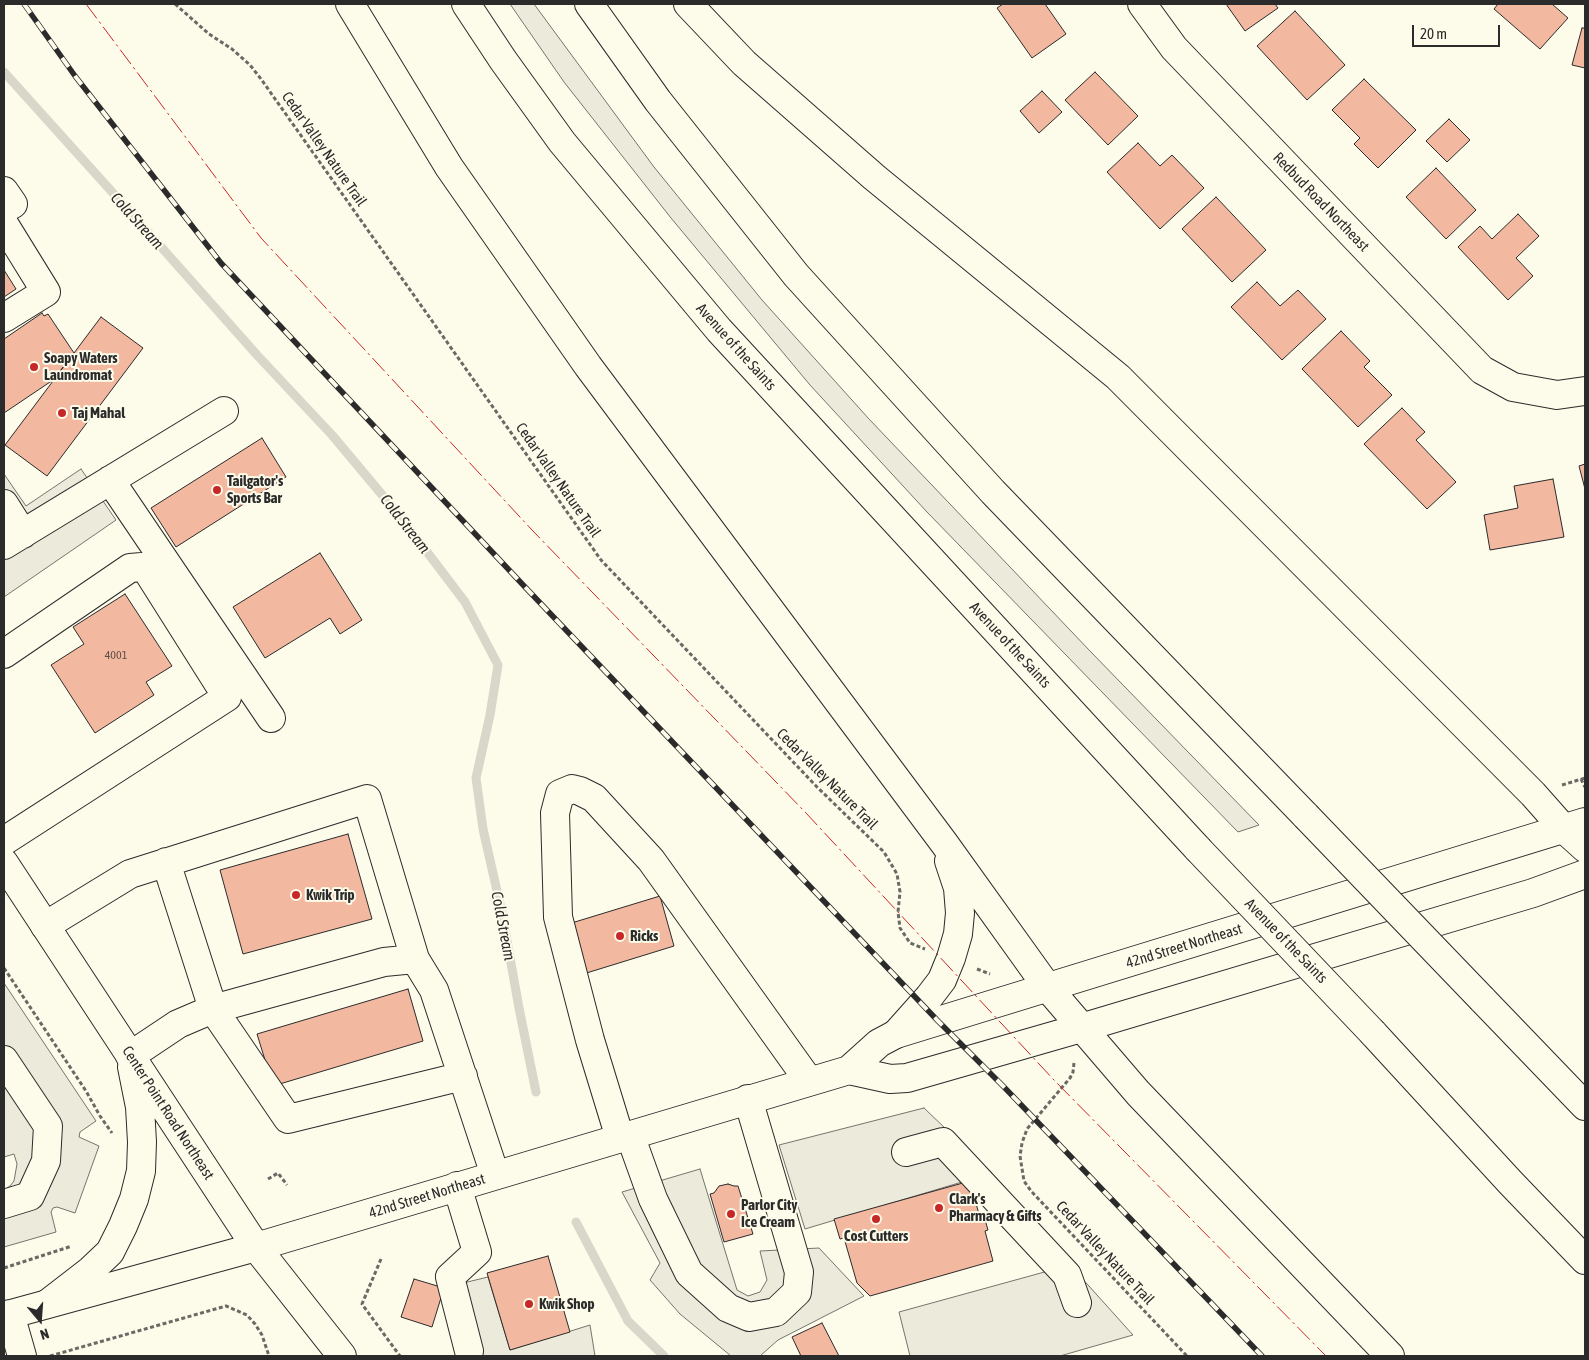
<!DOCTYPE html>
<style>
body{margin:0}
#map{position:relative;width:1589px;height:1360px;overflow:hidden;background:#fdfbea;font-family:"Asap Condensed",sans-serif}
canvas{display:block}
.frame{position:absolute;inset:0;border:5px solid #2b2b2b;pointer-events:none}
.north{position:absolute;left:15px;top:1295px;width:50px;height:50px;-webkit-text-stroke:4px #fdfbea;paint-order:stroke;rotate:162deg;font-size:14px;font-weight:700;line-height:20px;text-align:center;color:#2b2b2b}
.north::after{content:'';display:block;margin:auto;width:18px;height:22px;background:#2b2b2b;clip-path:polygon(50% 0,100% 100%,50% 72%,0 100%)}
.scale{position:absolute;left:1412px;top:25px;width:88px;height:22px;box-sizing:border-box;border:2px solid #2b2b2b;border-top:0;padding-left:6px;font-size:15px;line-height:18px;white-space:nowrap;color:#2b2b2b;-webkit-text-stroke:4px #fdfbea;paint-order:stroke}
</style>
<div id="map">
<canvas width="1589" height="1360"></canvas>
<div class="frame"></div>
<div class="north">N</div>
<div class="scale">20 m</div>
</div>
<script>
const ctx = document.querySelector('canvas').getContext('2d');
ctx.lineJoin = 'round';
function fill(path, color) { ctx.fillStyle = color; ctx.fill(path, 'evenodd'); }
const toPath = rows => new Path2D(rows.map(r => 'M' + r).join(''));
function strokePath(path, color, width, dash) { ctx.strokeStyle = color; ctx.lineWidth = width; ctx.lineCap = dash ? 'butt' : 'round'; ctx.setLineDash(dash || []); ctx.stroke(path); }
function label(font, color, halo, rows, align = 'center') {
  ctx.font = font + ' "Asap Condensed",sans-serif'; ctx.lineWidth = 4; ctx.setLineDash([]); ctx.textBaseline = 'middle'; ctx.strokeStyle = halo; ctx.fillStyle = color; for (const [text, x, y, turn = 0] of rows) {
    ctx.save(); ctx.translate(x, y); ctx.rotate((+turn || 0) * Math.PI / 180); ctx.textAlign = isNaN(turn) ? turn : align; if (halo) ctx.strokeText(text, 0, 0); ctx.fillText(text, 0, 0); ctx.restore();
  }
}
const green = toPath([
 [510,4,534,4,654,167,762,300,869,419,1090,651,1259,825,1238,832,927,512,810,385,671,218,564,82,510,4]
]);
fill(green, '#ecebdb');
strokePath(green, '#74746e', 1);
const parking = toPath([
 [81,469,116,520,4,597,4,474,26,506,81,469],
 [4,983,96,1121,80,1132,79,1137,99,1146,75,1213,57,1207,53,1208,51,1212,56,1232,4,1247,4,1190,10,1186,14,1181,17,1164,14,1154,4,1157,4,983],
 [924,1108,992,1173,805,1229,779,1145,924,1108],
 [700,1169,737,1290,748,1296,760,1292,767,1280,760,1251,819,1248,864,1296,778,1340,760,1356,731,1356,680,1314,650,1280,660,1263,622,1192,700,1169],
 [1070,1265,1133,1335,1060,1356,910,1356,899,1312,1070,1265],
 [488,1277,510,1350,590,1325,595,1356,476,1356,455,1285,488,1277]
]);
fill(parking, '#eceadb');
strokePath(parking, '#74746e', 1);
strokePath(toPath([
 [4,72,131,213,257,355,332,435,399,515,465,602,498,665,490,715,476,778,483,829,502,913,519,1008,536,1092],
 [576,1222,628,1321,664,1356]
]), '#d8d7c9', 9);
const building = toPath([
 [1003,4,1045,4,1066,34,1032,58,997,8,1003,4],
 [1226,4,1275,4,1278,8,1245,31,1226,4],
 [1498,4,1552,4,1568,18,1540,49,1494,9,1498,4],
 [1295,11,1345,65,1307,100,1257,46,1295,11],
 [1582,28,1585,28,1585,68,1572,65,1582,28],
 [1095,72,1138,116,1108,145,1065,100,1095,72],
 [1364,79,1416,130,1378,168,1354,144,1360,138,1332,110,1364,79],
 [1042,91,1062,112,1039,133,1020,111,1042,91],
 [1449,119,1470,140,1447,162,1426,141,1449,119],
 [1138,143,1160,166,1172,155,1204,188,1160,229,1107,172,1138,143],
 [1436,168,1476,210,1446,239,1406,197,1436,168],
 [1216,197,1266,250,1232,282,1182,229,1216,197],
 [1518,214,1539,236,1516,258,1533,276,1508,300,1458,247,1480,226,1492,239,1518,214],
 [4,270,16,289,4,297,4,270],
 [1257,282,1280,306,1298,290,1326,319,1282,360,1231,307,1257,282],
 [42,313,44,316,48,314,74,353,53,380,4,413,4,339,42,313],
 [101,317,143,348,47,476,5,445,101,317],
 [1341,331,1370,361,1364,367,1392,395,1358,427,1302,369,1341,331],
 [1402,408,1425,432,1416,440,1456,482,1427,509,1364,444,1402,408],
 [262,438,286,477,176,547,151,508,262,438],
 [1585,464,1585,489,1579,466,1585,464],
 [1553,479,1564,537,1490,550,1484,515,1518,508,1514,486,1553,479],
 [320,553,362,620,340,634,330,618,265,658,233,607,320,553],
 [125,594,172,666,146,682,154,695,95,733,51,665,84,644,73,627,125,594],
 [348,834,372,919,243,954,220,870,348,834],
 [660,896,674,946,580,975,565,925,660,896],
 [408,989,423,1041,273,1086,257,1034,408,989],
 [970,1181,980,1218,984,1216,988,1230,985,1231,993,1261,870,1296,857,1283,844,1238,840,1239,834,1219,970,1181],
 [728,1184,734,1186,738,1186,753,1234,724,1242,710,1194,714,1193,719,1186,728,1184],
 [548,1256,570,1332,510,1350,487,1273,548,1256],
 [414,1279,444,1288,432,1327,401,1317,414,1279],
 [822,1323,839,1356,801,1356,792,1337,822,1323]
]);
fill(building, '#f2b8a0');
strokePath(building, '#2b2b2b', 1);
const minor = toPath([
 [1142,4,1174,48,1482,370,1513,387,1557,395,1585,391],
 [4,191,13,204,4,209],
 [4,224,46,292,4,318],
 [110,480,271,718],
 [4,504,23,534],
 [4,545,224,411],
 [4,654,130,568,142,567,148,572,227,697,4,841],
 [166,862,213,1009,288,1119,463,1076],
 [45,926,130,874,367,799,415,959],
 [130,1056,178,1024,213,1009,384,962,415,959,434,990,495,1175],
 [4,1060,48,1126,46,1161,30,1196,4,1204],
 [630,1135,653,1199,689,1273,728,1308,749,1317,776,1312,797,1292,799,1272,748,1099],
 [620,1138,590,1040,558,917,555,813,560,794,572,789,580,791,594,798,651,860,809,1081],
 [906,1152,943,1142,1067,1275,1077,1303],
 [457,1186,477,1252,450,1277,469,1351],
 [10,1314,22,1356],
 [4,1316,256,1247]
]);
const major = toPath([
 [4,863,256,1247,342,1356],
 [849,1070,890,1079,907,1078,1081,1028,1533,893,1585,874],
 [256,1247,849,1070,879,1043,896,1034,1585,822],
 [47,1304,91,1270,110,1252,123,1226,134,1199,141,1171,142,1142,140,1107,132,1067]
]);
const highway = toPath([
 [350,4,449,167,588,366,944,843,1048,988,1138,1093,1390,1356],
 [466,4,503,60,562,142,719,330,1198,849],
 [589,4,658,101,796,275,993,492,1306,816],
 [688,4,744,63,874,177,1118,377,1533,794,1564,829,1585,848],
 [1482,999,1585,1106],
 [1373,1033,1510,1182,1585,1260],
 [896,1034,929,997,942,980,951,958,958,934,960,913,958,888,949,861]
]);
strokePath(minor, '#2b2b2b', 30);
strokePath(major, '#2b2b2b', 30);
strokePath(highway, '#2b2b2b', 30);
strokePath(toPath([
 [175,4,209,34,232,49,250,65,261,79,601,560,817,787,884,852,897,874,900,892,898,912,900,928,910,943,925,949],
 [1581,779,1585,787],
 [1562,785,1585,778],
 [4,968,86,1091,100,1116,112,1133],
 [977,969,990,974],
 [1074,1063,1073,1072,1070,1078,1027,1129,1022,1143,1020,1156,1024,1181,1031,1191,1187,1356],
 [268,1179,278,1173,287,1185],
 [381,1259,362,1304,400,1356],
 [4,1268,72,1246],
 [50,1356,226,1306,247,1315,255,1324,262,1335,269,1356]
]), '#6a6964', 3, [4, 2.5]);
strokePath(minor, '#fdfbea', 28);
strokePath(major, '#fdfbea', 28);
strokePath(highway, '#fdfbea', 28);
const rail = toPath([
 [24,4,75,76,221,263,525,587,938,1021,1004,1087,1262,1356]
]);
strokePath(rail, '#2b2b2b', 5.5);
strokePath(rail, '#fdfbea', 4, [11]);
const highwayBridge = toPath([
 [1306,816,1482,999],
 [1198,849,1373,1033]
]);
strokePath(highwayBridge, '#2b2b2b', 30, []);
strokePath(highwayBridge, '#fdfbea', 28);
strokePath(toPath([
 [86,4,261,238,532,530,806,813,1053,1079,1326,1356]
]), '#c62828', 1, [18, 4, 2.5, 4]);
for (const [x, y, r, color] of [
 [34,367,5,"#c62828"],
 [62,413,5,"#c62828"],
 [217,490,5,"#c62828"],
 [296,895,5,"#c62828"],
 [620,936,5,"#c62828"],
 [939,1208,5,"#c62828"],
 [731,1214,5,"#c62828"],
 [876,1219,5,"#c62828"],
 [529,1304,5,"#c62828"]
]) { const dot = new Path2D(); dot.arc(x, y, r, 0, 2 * Math.PI); ctx.fillStyle = color; ctx.fill(dot); strokePath(dot, '#fdfbea', 2); }
label('12px', '#5d4e48', null, [
 ["4001",116,655]
]);
label('15px', '#2b2b2b', '#fdfbea', [
 ["Cedar Valley Nature Trail",324,149,55],
 ["Redbud Road Northeast",1321,202,46],
 ["Avenue of the Saints",736,347,48],
 ["Cedar Valley Nature Trail",558,480,55],
 ["Avenue of the Saints",1010,645,47],
 ["Cedar Valley Nature Trail",827,779,45],
 ["Avenue of the Saints",1286,941,46],
 ["42nd Street Northeast",1184,946,-17],
 ["Center Point Road Northeast",168,1113,57],
 ["42nd Street Northeast",427,1196,-17],
 ["Cedar Valley Nature Trail",1105,1253,47]
]);
label('bold 15px', '#2b2b2b', '#fdfbea', [
 ["Soapy Waters",44,358],
 ["Laundromat",44,375],
 ["Taj Mahal",72,413],
 ["Tailgator's",227,481],
 ["Sports Bar",227,498],
 ["Kwik Trip",306,895],
 ["Ricks",630,936],
 ["Clark's",949,1199],
 ["Pharmacy & Gifts",949,1216],
 ["Parlor City",741,1205],
 ["Ice Cream",741,1222],
 ["Cost Cutters",876,1236,"center"],
 ["Kwik Shop",539,1304]
], 'left');
label('italic 16px', '#2b2b2b', '#fdfbea', [
 ["Cold Stream",137,221,48],
 ["Cold Stream",405,524,52],
 ["Cold Stream",503,926,79]
]);
</script>
